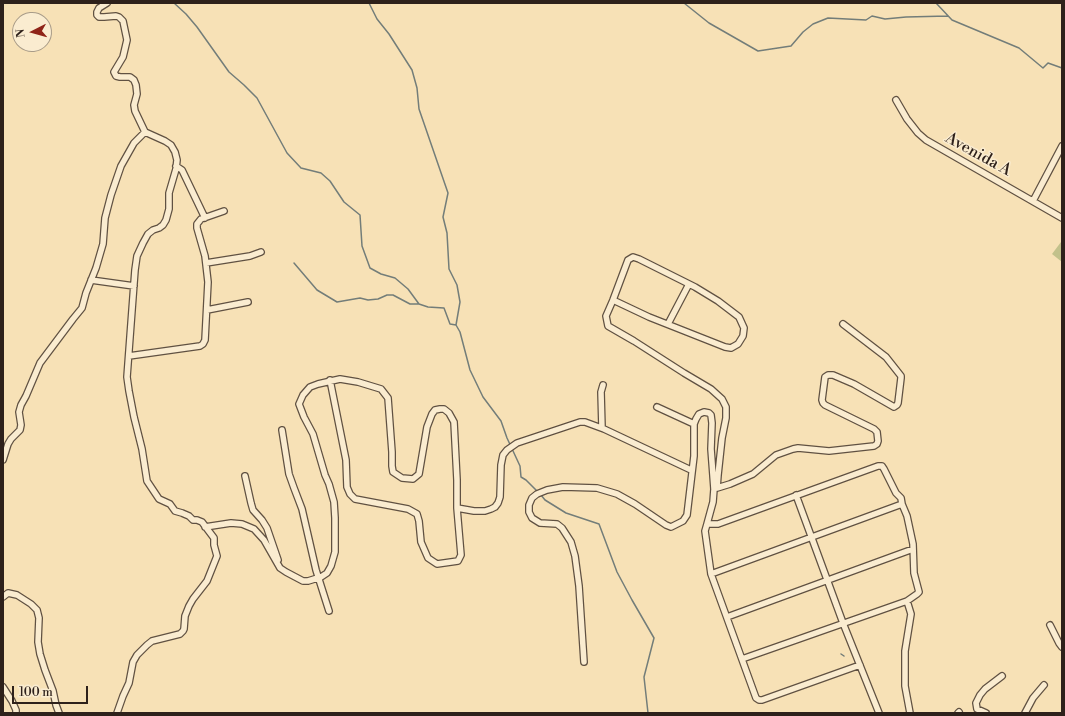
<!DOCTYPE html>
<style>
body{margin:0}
#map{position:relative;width:1065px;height:716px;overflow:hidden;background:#f7e1b6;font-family:"Libre Bodoni",serif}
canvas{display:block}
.frame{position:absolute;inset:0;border:4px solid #2e211b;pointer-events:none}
.north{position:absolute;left:12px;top:12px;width:40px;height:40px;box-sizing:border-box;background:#faecd0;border:1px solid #a89b88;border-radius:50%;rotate:264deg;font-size:11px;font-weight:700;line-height:16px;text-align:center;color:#2e211b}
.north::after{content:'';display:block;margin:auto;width:14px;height:18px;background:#8f2418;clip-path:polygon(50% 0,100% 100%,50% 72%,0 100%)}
.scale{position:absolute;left:12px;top:686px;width:76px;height:18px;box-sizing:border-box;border:2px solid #2e211b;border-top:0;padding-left:5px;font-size:12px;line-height:14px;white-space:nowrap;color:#2e211b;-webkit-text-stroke:3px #faecd0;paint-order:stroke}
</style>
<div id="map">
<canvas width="1065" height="716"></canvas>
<div class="frame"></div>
<div class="north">N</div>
<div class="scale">100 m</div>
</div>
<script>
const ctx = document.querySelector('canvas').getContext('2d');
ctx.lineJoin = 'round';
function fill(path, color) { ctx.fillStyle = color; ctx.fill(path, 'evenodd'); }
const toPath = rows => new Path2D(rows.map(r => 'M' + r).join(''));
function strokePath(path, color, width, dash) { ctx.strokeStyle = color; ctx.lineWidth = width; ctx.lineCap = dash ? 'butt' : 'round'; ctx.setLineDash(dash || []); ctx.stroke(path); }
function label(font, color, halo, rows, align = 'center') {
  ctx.font = font + ' "Libre Bodoni",serif'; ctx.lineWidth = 3; ctx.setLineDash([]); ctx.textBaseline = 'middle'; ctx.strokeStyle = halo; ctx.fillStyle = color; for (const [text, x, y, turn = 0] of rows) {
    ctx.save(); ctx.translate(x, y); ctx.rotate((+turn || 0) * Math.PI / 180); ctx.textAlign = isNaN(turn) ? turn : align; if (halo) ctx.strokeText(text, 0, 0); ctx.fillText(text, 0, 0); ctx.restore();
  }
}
fill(toPath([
 [1061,242,1062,243,1062,262,1052,254]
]), '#c2c18b');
strokePath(toPath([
 [174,3,186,14,197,27,229,72,244,85,257,98,287,153,301,168,321,173,330,181,344,202,360,215,362,246,370,268,381,274,395,278,408,289,419,304],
 [369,3,377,19,389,34,412,70,417,88,419,109,448,193,443,217,447,233,449,269,457,285,460,302,456,325,460,332,470,370,483,397,501,421,507,438,520,466,521,477,526,480,538,492],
 [684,3,709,23,758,51,791,46,803,32,813,24,828,18,866,20,872,16,885,19,906,17,948,16],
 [936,3,952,20,1019,48,1043,68,1048,63,1062,68],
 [294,263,317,290,337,302,360,298,368,300,378,299,387,295,393,295,410,304,419,304,428,307,444,308,450,324,456,325],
 [541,495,545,500,566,513,599,524,617,572,632,600,654,638,644,677,648,713],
 [841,654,844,656]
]), '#737d79', 1.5);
const street = toPath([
 [107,3,99,8,97,12,97,15,99,17,104,17,116,16,119,17,123,21,127,40,123,57,114,72,116,76,120,77,130,77,134,80,136,85,137,94,134,105,135,111,145,132,165,141,171,145,175,152,177,160,176,169,169,193,169,209,166,220,163,225,159,228,153,230,148,234,143,243,137,256,135,270,127,377,129,391,134,417,142,449,147,481,159,499,170,504,175,511,182,513,189,516,193,520,197,520,202,522,214,538,214,545,217,556,207,581,193,599,189,606,185,616,184,629,183,631,180,634,152,641,147,645,137,655,133,662,129,683,123,696,117,713],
 [896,100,907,119,918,133,926,140,1062,218],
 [176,166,182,170,205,218],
 [1033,201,1062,146],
 [206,263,250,256,261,252],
 [91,280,134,286],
 [613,300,649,317,725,347,731,348,738,344,743,336,744,328,739,317,718,301,695,287,639,259,633,257,628,260,613,300,606,316,608,326,634,341,684,373,711,389,722,399,726,407,726,418,722,438,718,475,717,488,714,489],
 [207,310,248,302],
 [668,324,689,284],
 [129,356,200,346,203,344,205,340,208,282,205,256,197,228,197,224,201,219,224,211],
 [330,380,346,460,347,487,350,494,355,499,408,509,417,514,419,521,421,542,428,558,437,564,458,561,461,555,457,508],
 [657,407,694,424],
 [602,428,601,392,603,385],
 [282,430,289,474,294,488,302,509,316,570,329,611],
 [3,460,8,444,11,439,20,430,21,425,19,412,21,405,26,396,40,363,73,319,82,308,86,293,96,268,103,244,105,218,111,195,121,166,134,143,145,132],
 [245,476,251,503,253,510,262,520,267,528,278,560],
 [717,488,730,484,753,474,776,455,793,449,798,448,829,451,874,446,877,444,878,441,877,432,874,429,825,405,823,403,822,400,825,377,828,375,833,375,854,384,894,407,897,405,898,403,901,378,901,376,886,357,843,324],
 [796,495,843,623,879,713],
 [205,527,231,523,242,524,254,529,264,540,280,568,286,572,303,581,308,581,321,577,327,573,331,566,335,552,335,518,334,502,329,484,325,475,313,434,304,417,299,404,303,395,310,387,318,384,340,379,358,382,381,389,388,398,392,452,392,466,393,472,402,478,413,479,419,474,427,427,432,414,435,410,440,409,444,409,449,413,454,422,457,480,457,508,474,511,485,511,491,509,495,507,498,503,500,497,501,465,503,455,507,450,517,443,580,422,585,422,604,429,691,470],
 [711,574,902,504,901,498,896,493,884,469,882,466,878,466,718,524,707,524,705,531,711,574,756,698,759,700,762,700,860,665],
 [3,597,8,593,17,595,31,604,37,610,39,618,38,642,40,654,45,670,53,691,56,705,59,713],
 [907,601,911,614,905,651,905,686,910,713],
 [727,617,913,549],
 [1050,625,1059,643,1062,647],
 [742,659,907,601,917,594,919,592,914,573,913,544,907,516,902,504],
 [584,662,579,586,575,556,571,542,562,528,557,524,540,523,532,518,529,512,529,505,532,498,537,494,547,490,563,487,597,488,617,494,635,504,666,525,671,527,683,521,687,515,694,456,694,424,696,419,699,414,704,412,709,413,711,415,712,423,711,449,714,489,713,502,707,524],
 [3,687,12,701,16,710,16,713],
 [958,713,959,712],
 [986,713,977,709,976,703,980,695,985,689,1002,676],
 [1025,713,1033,698,1044,685]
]);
strokePath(street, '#605142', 8);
strokePath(street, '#faecd0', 5.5);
label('16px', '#2e211b', '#faecd0', [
 ["Avenida A",978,155,29]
]);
</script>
